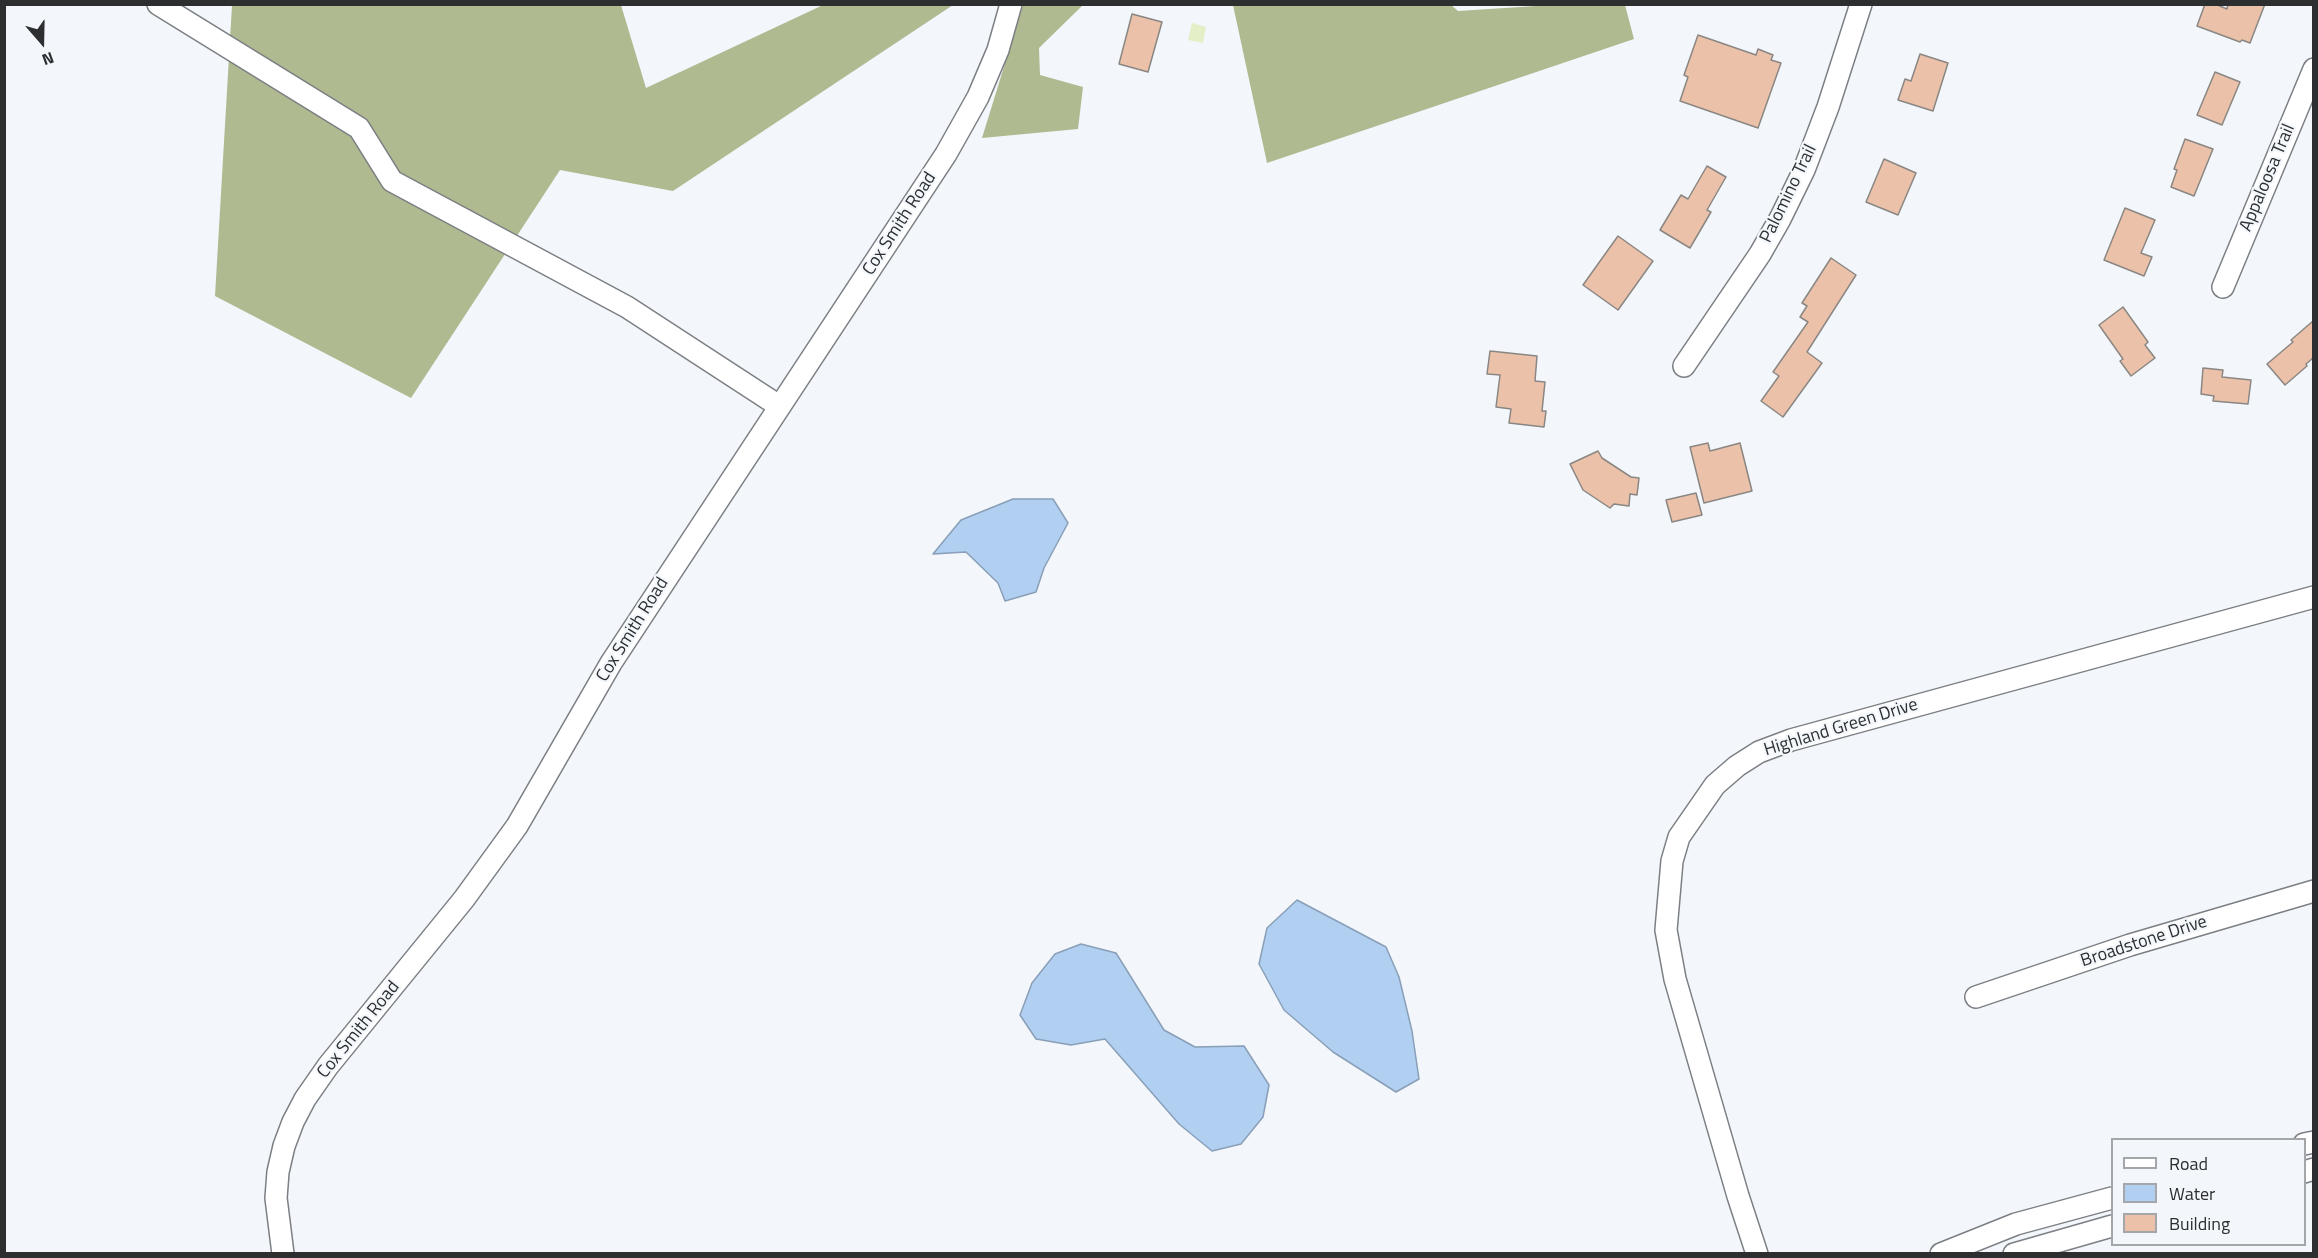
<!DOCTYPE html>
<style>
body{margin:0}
#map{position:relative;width:2318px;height:1258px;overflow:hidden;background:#f3f7fc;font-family:"Titillium Web",sans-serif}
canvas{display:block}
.frame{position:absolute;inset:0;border:6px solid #2c2e2f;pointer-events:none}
.legend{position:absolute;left:2111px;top:1138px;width:195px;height:108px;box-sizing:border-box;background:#f3f7fc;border:2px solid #a3a7aa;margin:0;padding:8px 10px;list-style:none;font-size:18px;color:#2c2e2f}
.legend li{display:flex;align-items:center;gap:12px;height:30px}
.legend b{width:30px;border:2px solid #a3a7aa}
.north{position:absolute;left:12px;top:12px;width:60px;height:60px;-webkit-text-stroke:4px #f3f7fc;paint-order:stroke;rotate:160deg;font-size:16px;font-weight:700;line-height:24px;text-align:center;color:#2c2e2f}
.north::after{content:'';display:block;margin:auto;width:21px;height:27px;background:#2c2e2f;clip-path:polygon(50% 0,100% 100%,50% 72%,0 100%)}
</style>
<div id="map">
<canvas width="2318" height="1258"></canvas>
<div class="frame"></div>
<ul class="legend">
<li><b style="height:8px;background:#fff"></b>Road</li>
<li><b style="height:16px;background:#b1cff1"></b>Water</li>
<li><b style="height:16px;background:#ebc2a9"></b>Building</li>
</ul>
<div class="north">N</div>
</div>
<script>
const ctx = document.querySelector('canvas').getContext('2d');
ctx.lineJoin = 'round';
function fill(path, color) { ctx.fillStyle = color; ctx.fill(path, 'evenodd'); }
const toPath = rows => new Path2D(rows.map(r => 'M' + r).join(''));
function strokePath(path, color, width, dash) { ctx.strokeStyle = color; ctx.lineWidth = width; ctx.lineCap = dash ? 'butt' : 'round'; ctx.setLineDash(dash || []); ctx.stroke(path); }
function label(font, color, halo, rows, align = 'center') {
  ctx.font = font + ' "Titillium Web",sans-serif'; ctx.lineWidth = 4.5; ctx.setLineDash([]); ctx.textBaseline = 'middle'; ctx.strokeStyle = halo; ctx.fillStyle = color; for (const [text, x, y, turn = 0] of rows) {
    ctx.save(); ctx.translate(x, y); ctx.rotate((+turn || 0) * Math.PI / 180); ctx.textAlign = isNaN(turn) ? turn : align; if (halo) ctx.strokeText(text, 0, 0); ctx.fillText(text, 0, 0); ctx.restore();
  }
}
fill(toPath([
 [1192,23,1206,27,1203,43,1188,40]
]), '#e4efc8');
fill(toPath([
 [1450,4,1458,11,1567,4,1625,5,1634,39,1267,163,1233,5],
 [232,5,621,5,646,88,823,5,953,5,673,191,560,170,411,398,215,296],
 [1023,5,1083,5,1039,48,1040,75,1083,87,1078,129,982,138]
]), '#afba91');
const water = toPath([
 [1013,499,1053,499,1068,523,1044,568,1036,592,1005,601,998,583,966,552,933,554,961,520,1013,499],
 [1297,900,1386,947,1399,977,1412,1031,1419,1079,1396,1092,1333,1052,1284,1010,1259,964,1267,928,1297,900],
 [1081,944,1116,953,1164,1030,1195,1047,1244,1046,1269,1085,1263,1117,1241,1144,1212,1151,1179,1124,1105,1039,1071,1045,1036,1039,1020,1015,1032,983,1055,954,1081,944]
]);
fill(water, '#b1cff1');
strokePath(water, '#899fb7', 1.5);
const building = toPath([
 [2205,4,2215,4,2227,9,2228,4,2265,4,2250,43,2242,40,2240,42,2197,26,2205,4],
 [1132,14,1162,22,1148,72,1119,64,1132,14],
 [1698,35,1756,55,1758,49,1773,55,1771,60,1781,63,1758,128,1680,101,1688,77,1684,75,1698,35],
 [1920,54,1948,63,1933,111,1898,100,1905,79,1911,81,1920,54],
 [2215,72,2240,82,2222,125,2197,115,2215,72],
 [2185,139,2213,149,2194,196,2171,187,2177,170,2174,169,2185,139],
 [1884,159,1916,173,1898,215,1866,202,1884,159],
 [1707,166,1726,177,1707,210,1711,212,1690,248,1660,230,1681,195,1688,199,1707,166],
 [2125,208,2155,220,2141,253,2152,257,2144,276,2104,260,2125,208],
 [1618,236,1653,261,1618,310,1583,285,1618,236],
 [1831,258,1856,275,1807,352,1822,363,1783,417,1761,401,1779,376,1773,372,1808,322,1800,317,1807,306,1802,303,1831,258],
 [2123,307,2148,342,2145,345,2155,358,2131,376,2120,361,2123,359,2099,325,2123,307],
 [2313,321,2313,358,2306,364,2307,366,2285,385,2267,364,2293,342,2291,340,2313,321],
 [1490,351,1537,356,1535,381,1545,382,1542,411,1546,411,1544,427,1509,423,1511,409,1496,407,1500,375,1487,374,1490,351],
 [2203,368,2223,370,2222,377,2251,380,2248,404,2213,401,2214,396,2201,394,2203,368],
 [1708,443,1710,451,1740,443,1752,491,1704,503,1690,447,1708,443],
 [1598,451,1602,458,1631,477,1639,478,1637,495,1630,494,1629,506,1614,504,1610,508,1583,490,1570,464,1598,451],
 [1696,493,1702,515,1672,522,1666,500,1696,493]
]);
fill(building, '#ebc2a9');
strokePath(building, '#8a8683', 1.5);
const minor = toPath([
 [158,4,359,128,392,181,627,307,779,406],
 [2223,287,2314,69],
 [1684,366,1760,254,1780,219,1804,170,1828,107,1861,4],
 [1976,997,2130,945,2314,891],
 [2304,1144,2314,1142],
 [2304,1172,2314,1169],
 [283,1254,276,1198,278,1172,284,1146,293,1122,305,1099,328,1066,464,899,517,826,611,663,946,154,978,97,998,50,1011,4],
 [1757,1254,1738,1196,1675,979,1666,930,1672,861,1679,837,1715,785,1737,766,1759,752,1791,740,2314,597],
 [1941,1254,2016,1224,2112,1198],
 [2014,1254,2112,1226]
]);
strokePath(minor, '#7c7f83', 24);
strokePath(minor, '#fff', 21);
label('18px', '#2c2e2f', '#f3f7fc', [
 ["Appaloosa Trail",2268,178,-67],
 ["Palomino Trail",1789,194,-64],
 ["Cox Smith Road",900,224,-57],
 ["Cox Smith Road",633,630,-58],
 ["Highland Green Drive",1841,728,-17],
 ["Broadstone Drive",2144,942,-18],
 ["Cox Smith Road",359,1030,-51]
]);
</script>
